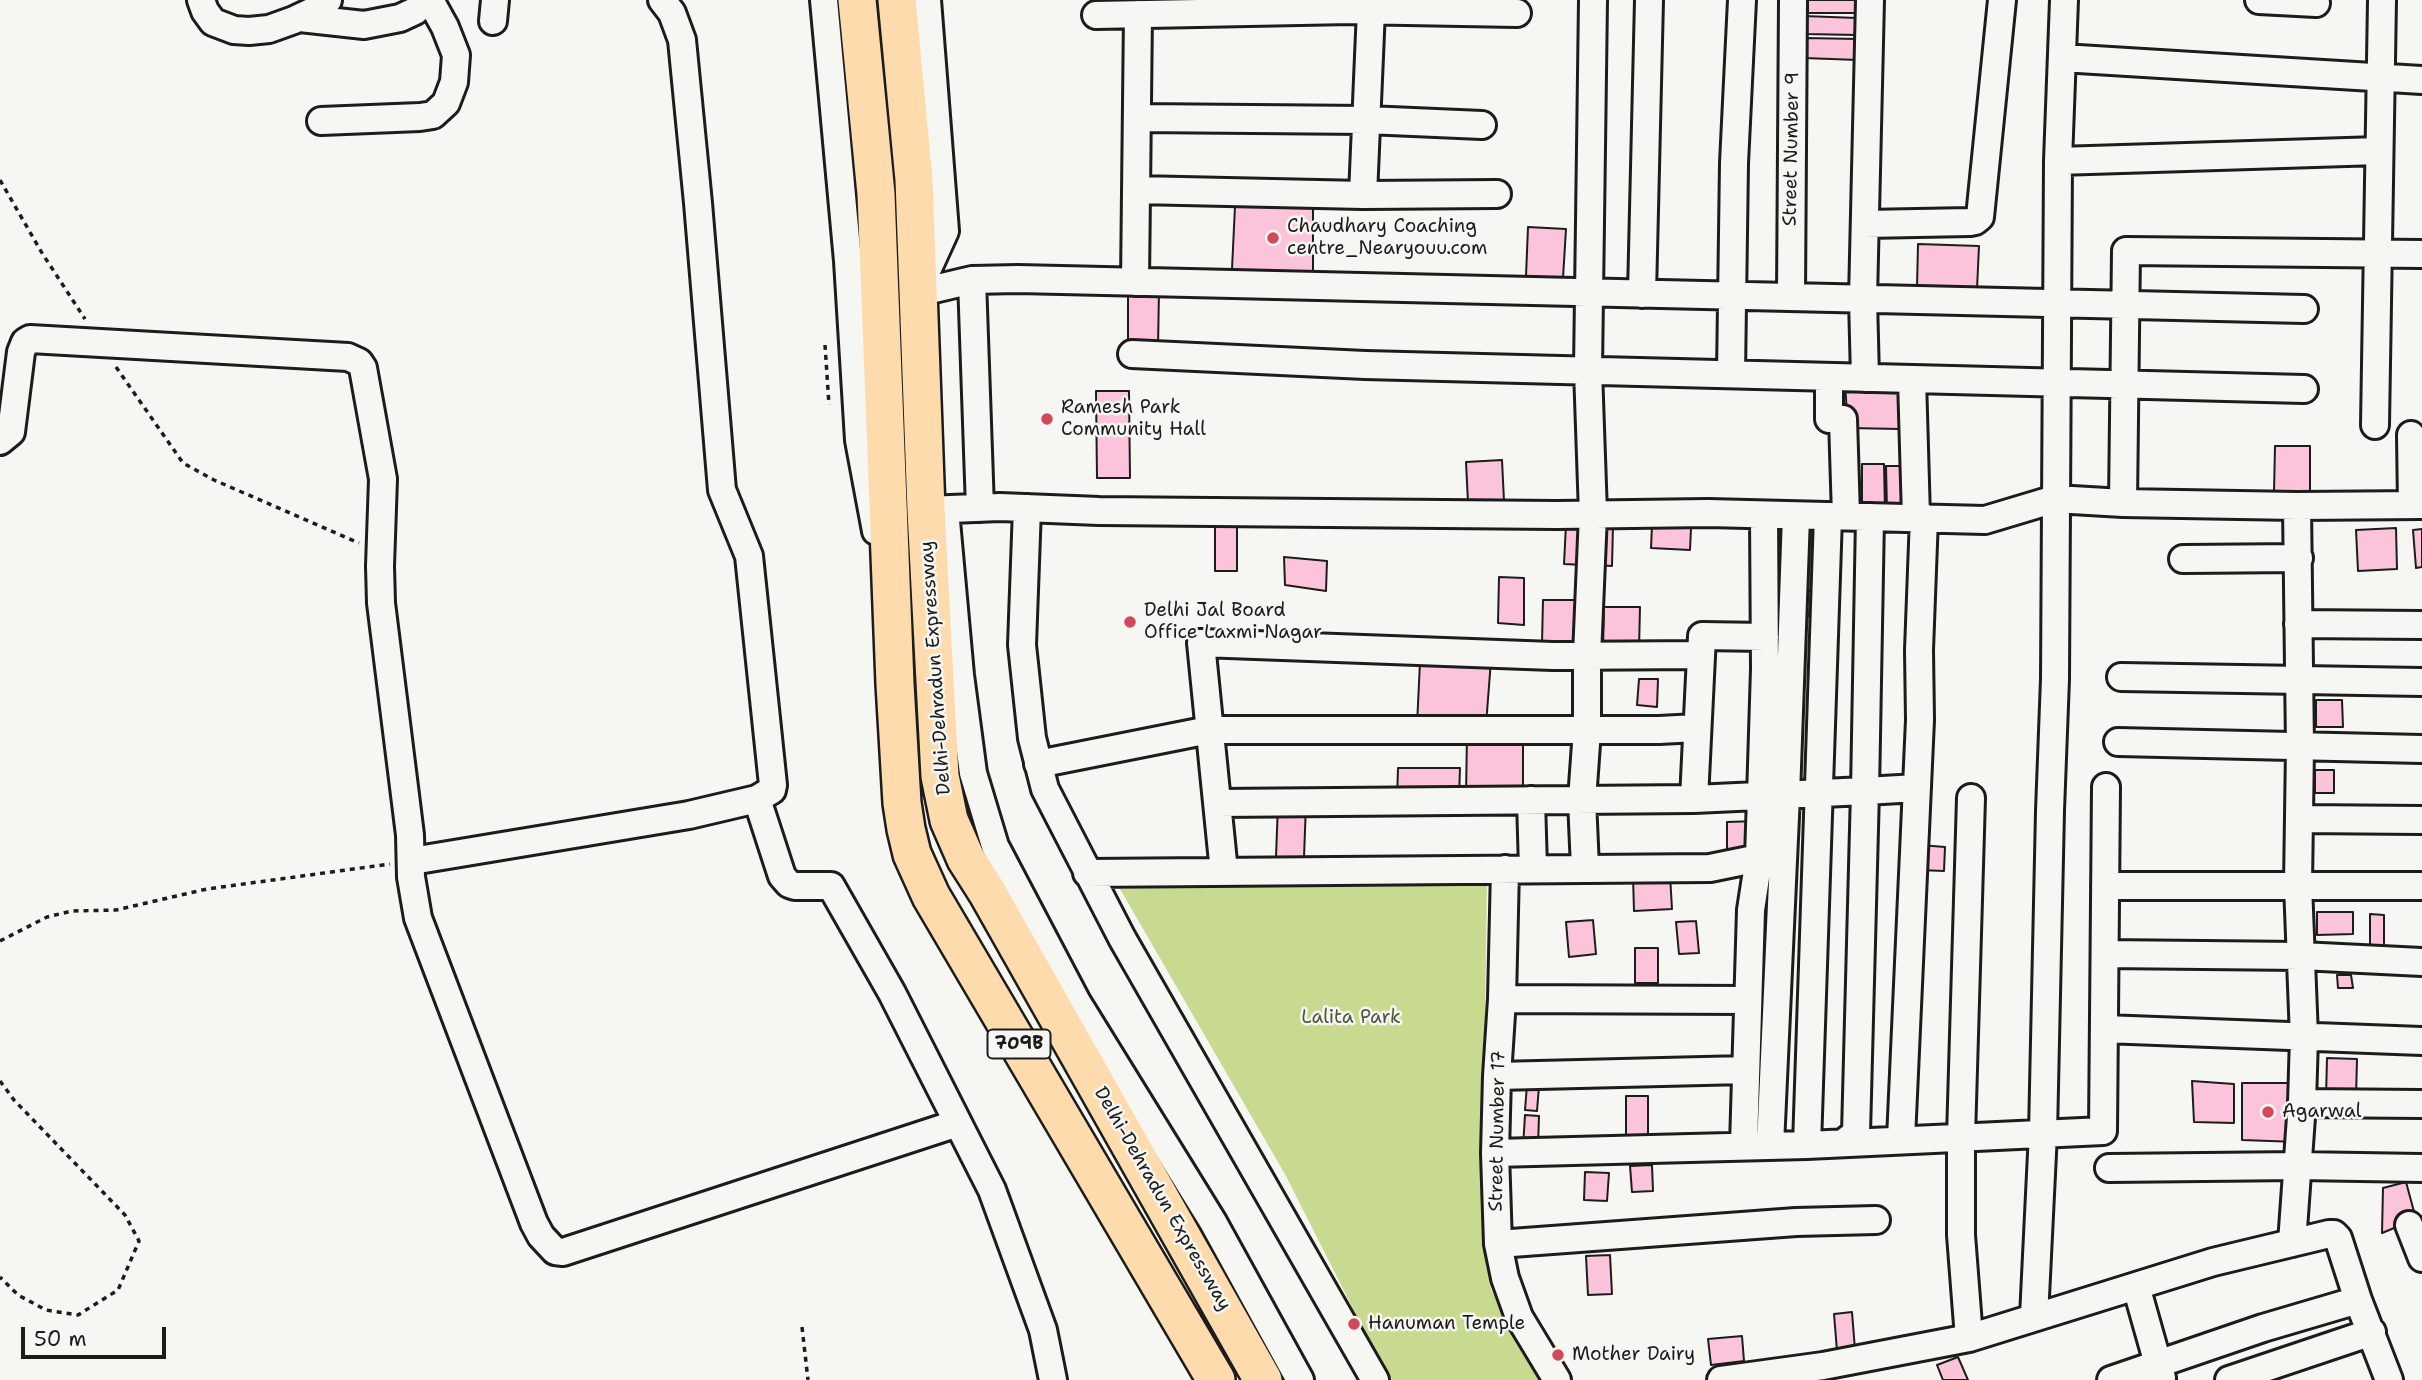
<!DOCTYPE html>
<style>
body{margin:0}
#map{position:relative;width:2422px;height:1380px;overflow:hidden;background:#f6f6f2;font-family:"Shantell Sans",sans-serif}
canvas{display:block}
.scale{position:absolute;left:21px;top:1327px;width:145px;height:32px;box-sizing:border-box;border:4px solid #1c1c1c;border-top:0;padding-left:9px;font-size:21px;line-height:24px;white-space:nowrap;color:#1c1c1c;-webkit-text-stroke:5px #f6f6f2;paint-order:stroke}
</style>
<div id="map">
<canvas width="2422" height="1380"></canvas>
<div class="scale">50 m</div>
</div>
<script>
const ctx = document.querySelector('canvas').getContext('2d');
ctx.lineJoin = 'round';
function fill(path, color) { ctx.fillStyle = color; ctx.fill(path, 'evenodd'); }
const toPath = rows => new Path2D(rows.map(r => 'M' + r).join(''));
function strokePath(path, color, width, dash) { ctx.strokeStyle = color; ctx.lineWidth = width; ctx.lineCap = dash ? 'butt' : 'round'; ctx.setLineDash(dash || []); ctx.stroke(path); }
function label(font, color, halo, rows, align = 'center') {
  ctx.font = font + ' "Shantell Sans",sans-serif'; ctx.lineWidth = 5; ctx.setLineDash([]); ctx.textBaseline = 'middle'; ctx.strokeStyle = halo; ctx.fillStyle = color; for (const [text, x, y, turn = 0] of rows) {
    ctx.save(); ctx.translate(x, y); ctx.rotate((+turn || 0) * Math.PI / 180); ctx.textAlign = isNaN(turn) ? turn : align; if (halo) ctx.strokeText(text, 0, 0); ctx.fillText(text, 0, 0); ctx.restore();
  }
}
fill(toPath([
 [1487,877,1483,1164,1491,1289,1540,1380,1389,1380,1286,1176,1120,889]
]), '#c8da8f');
const building = toPath([
 [1808,0,1860,0,1860,13,1808,13,1808,0],
 [1804,16,1857,18,1857,35,1804,34,1804,16],
 [1804,38,1859,39,1858,60,1804,58,1804,38],
 [1235,206,1313,206,1313,276,1232,269,1235,206],
 [1528,227,1566,229,1563,278,1526,276,1528,227],
 [1918,244,1979,246,1977,289,1917,287,1918,244],
 [1128,290,1159,290,1158,348,1128,348,1128,290],
 [1845,384,1902,386,1900,429,1848,428,1845,384],
 [1096,391,1129,391,1130,478,1097,478,1096,391],
 [2275,446,2310,446,2310,492,2274,492,2275,446],
 [1502,460,1504,501,1468,503,1466,462,1502,460],
 [1862,464,1884,464,1885,511,1862,511,1862,464],
 [1886,466,1907,466,1908,510,1887,511,1886,466],
 [1215,523,1237,523,1237,571,1215,571,1215,523],
 [1566,524,1586,525,1584,565,1564,564,1566,524],
 [1595,525,1613,526,1612,566,1594,565,1595,525],
 [1652,525,1691,528,1690,550,1651,548,1652,525],
 [2396,528,2397,569,2358,571,2356,530,2396,528],
 [2422,529,2422,567,2416,568,2413,530,2422,529],
 [1284,557,1327,561,1326,591,1285,585,1284,557],
 [1499,577,1524,578,1524,625,1498,623,1499,577],
 [1775,589,1811,591,1809,616,1773,614,1775,589],
 [1543,600,1576,600,1575,643,1542,643,1543,600],
 [1604,607,1640,607,1639,650,1603,650,1604,607],
 [1491,660,1486,725,1417,725,1420,662,1491,660],
 [1639,679,1658,679,1657,707,1637,705,1639,679],
 [2316,700,2342,700,2343,727,2316,727,2316,700],
 [1467,732,1523,735,1523,800,1466,798,1467,732],
 [1398,768,1460,768,1459,798,1397,799,1398,768],
 [2315,770,2334,770,2334,793,2315,793,2315,770],
 [1278,803,1306,804,1304,857,1276,857,1278,803],
 [1758,821,1756,850,1727,851,1727,822,1758,821],
 [1920,845,1945,847,1944,871,1919,870,1920,845],
 [1670,875,1672,909,1634,911,1633,877,1670,875],
 [2317,912,2353,912,2353,934,2317,935,2317,912],
 [2370,914,2384,915,2384,950,2370,950,2370,914],
 [1593,920,1596,954,1569,957,1566,922,1593,920],
 [1696,921,1699,953,1679,954,1676,922,1696,921],
 [1635,948,1658,948,1658,983,1635,983,1635,948],
 [2337,975,2351,975,2353,988,2338,988,2337,975],
 [2327,1058,2357,1059,2356,1098,2326,1098,2327,1058],
 [2192,1081,2234,1084,2234,1123,2194,1122,2192,1081],
 [2242,1083,2288,1083,2298,1142,2242,1140,2242,1083],
 [1527,1085,1539,1086,1537,1111,1525,1110,1527,1085],
 [1626,1096,1648,1096,1648,1147,1626,1147,1626,1096],
 [1525,1115,1539,1116,1538,1147,1523,1147,1525,1115],
 [1652,1165,1653,1191,1632,1192,1630,1166,1652,1165],
 [1585,1172,1609,1173,1607,1201,1584,1200,1585,1172],
 [2406,1182,2416,1219,2382,1233,2383,1188,2406,1182],
 [1610,1255,1612,1294,1588,1295,1586,1256,1610,1255],
 [1852,1312,1855,1350,1837,1351,1834,1314,1852,1312],
 [1742,1336,1744,1361,1711,1365,1708,1339,1742,1336],
 [1958,1357,1968,1380,1943,1380,1937,1365,1958,1357]
]);
fill(building, '#fcc4db');
strokePath(building, '#1c1c1c', 2);
const minor = toPath([
 [201,0,205,11,213,22,234,30,249,31,269,29,294,20,313,11,328,0],
 [824,0,848,261,859,440,876,531],
 [2259,0,2316,3],
 [1096,15,1351,10,1517,13],
 [300,18,364,25,400,18,415,11,426,0],
 [493,21,495,0],
 [2062,58,2422,80],
 [1138,118,1367,120,1482,125],
 [321,121,420,117,433,115,446,103,454,82,456,55,445,27,430,0],
 [2058,161,2379,151],
 [1137,190,1363,195,1497,194],
 [1363,195,1371,10],
 [1865,224,1970,222,1975,221,1980,217,2002,0],
 [972,280,980,508],
 [1135,282,1138,14],
 [920,286,945,231,927,0],
 [917,293,972,280,1018,279,2304,309],
 [1642,294,1649,0],
 [1791,297,1793,0],
 [1132,354,1365,365,2304,389],
 [1731,374,1734,163,1742,0],
 [1829,377,1829,419,1843,419,1846,516],
 [1865,378,1863,299,1870,0],
 [1912,379,1916,517],
 [2375,425,2382,0],
 [2411,435,2412,505],
 [0,441,11,432,21,352,25,342,30,339,348,357,359,362,363,368,383,479,380,566,381,603,410,835,411,877,418,918,534,1223,541,1236,555,1251,563,1252,958,1123],
 [2123,503,2126,251,2422,254],
 [1027,508,1022,645,1032,738,1045,789,1122,938,1375,1380],
 [926,510,1000,507,1099,511,1557,515,1708,513,1985,520,2055,499,2123,503,2297,506,2422,505],
 [945,510,960,675,973,773,995,846,1077,1002,1213,1222,1300,1380],
 [1870,517,1865,791,1917,788],
 [2183,559,2299,558],
 [2298,624,2422,625],
 [2121,677,2422,682],
 [2118,742,2422,749],
 [1038,764,1209,730,1659,730,1697,728],
 [757,799,782,876,789,884,795,886,831,886,892,993,992,1190,1043,1330,1053,1380],
 [1694,799,1702,636,1765,637],
 [1531,800,1533,869],
 [1218,803,1694,799,1865,791,1856,1133,1843,1143],
 [2299,819,2422,820],
 [412,861,689,815,757,799,772,790,773,785,749,556,722,490,698,203,682,40,672,13,662,0],
 [1585,868,1582,800,1587,730,1587,656,1593,514,1588,370,1593,0],
 [1505,869,1502,999,1497,1076,1495,1153,1498,1244,1505,1278,1519,1317,1557,1380],
 [1224,872,1201,643,1553,656,1701,655],
 [1087,873,1710,868,1759,858],
 [2105,886,2422,886],
 [2105,954,2301,956,2422,962],
 [1502,999,1747,1000],
 [2104,1029,2422,1041],
 [1497,1076,1745,1070],
 [2302,1103,2422,1104],
 [1901,1139,1920,720,1919,650,1924,517],
 [1744,1145,1751,910,1759,858,1761,797,1765,669,1764,515],
 [1770,1145,1786,795,1796,516],
 [1807,1145,1828,516],
 [1495,1153,1807,1145,2103,1131,2106,787],
 [2109,1168,2298,1166,2422,1168],
 [2409,1225,2422,1258],
 [2292,1243,2302,1103,2304,1037,2298,885,2300,747,2297,506],
 [1498,1244,1796,1222,1876,1220],
 [2136,1286,2162,1378],
 [2034,1317,2043,1133,2050,811,2055,679,2058,161,2064,0],
 [1969,1338,1961,1235,1961,1137,1971,798],
 [1721,1380,1823,1366,1969,1338,2213,1262,2329,1234,2334,1234,2338,1238,2358,1300,2389,1380],
 [2111,1380,2263,1328,2358,1300],
 [2229,1380,2372,1332]
]);
const highway = toPath([
 [857,0,876,194,895,684,902,803,906,829,912,854,931,896,1216,1380],
 [897,0,914,180,926,510,940,776,949,820,966,859,987,892,1263,1380]
]);
strokePath(minor, '#1c1c1c', 32);
strokePath(highway, '#1c1c1c', 42);
strokePath(toPath([
 [0,180,42,253,85,319],
 [825,345,829,405],
 [116,367,183,463,214,480,359,543],
 [0,941,47,917,72,911,116,910,207,889,390,864],
 [0,1081,14,1100,125,1215,139,1241,118,1290,78,1315,46,1310,18,1295,0,1277],
 [802,1327,808,1380]
]), '#1c1c1c', 3.5, [5, 5]);
strokePath(minor, '#f6f6f2', 26);
strokePath(highway, '#fedbac', 37);
for (const [x, y, r, color] of [
 [1273,238,7,"#d1495b"],
 [1047,419,7,"#d1495b"],
 [1130,622,7,"#d1495b"],
 [2268,1112,7,"#d1495b"],
 [1354,1324,7,"#d1495b"],
 [1558,1355,7,"#d1495b"]
]) { const dot = new Path2D(); dot.arc(x, y, r, 0, 2 * Math.PI); ctx.fillStyle = color; ctx.fill(dot); strokePath(dot, '#f6f6f2', 2.5); }
for (const [x, y, w] of [
 [1019,1044,63]
]) { const box = new Path2D(); box.roundRect(x - w / 2, y - 14.5, w, 29, 5); ctx.fillStyle = '#f6f6f2'; ctx.fill(box); strokePath(box, '#1c1c1c', 2); }
label('bold 18px', '#1c1c1c', null, [
 ["709B",1019,1044]
]);
label('19px', '#1c1c1c', '#f6f6f2', [
 ["Street Number 9",1792,149,-89],
 ["Delhi-Dehradun Expressway",936,668,-94],
 ["Street Number 17",1498,1131,-89],
 ["Delhi-Dehradun Expressway",1162,1199,60]
]);
label('19px', '#1c1c1c', '#f6f6f2', [
 ["Chaudhary Coaching",1287,227],
 ["centre_Nearyouu.com",1287,249],
 ["Ramesh Park",1061,408],
 ["Community Hall",1061,430],
 ["Delhi Jal Board",1144,611],
 ["Office Laxmi Nagar",1144,633],
 ["Agarwal",2282,1112],
 ["Hanuman Temple",1368,1324],
 ["Mother Dairy",1572,1355]
], 'left');
label('19px', '#50553e', '#f6f6f2', [
 ["Lalita Park",1351,1018]
]);
</script>
